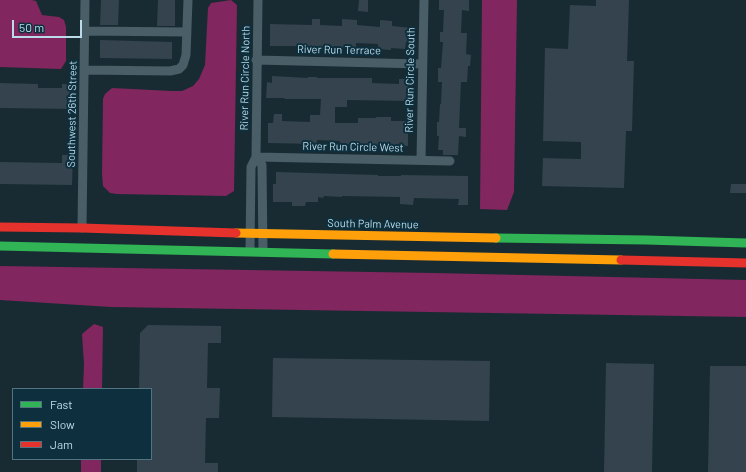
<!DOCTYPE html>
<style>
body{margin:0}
#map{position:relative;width:746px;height:472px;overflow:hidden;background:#182b32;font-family:Barlow,sans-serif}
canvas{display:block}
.legend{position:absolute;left:12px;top:388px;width:140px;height:72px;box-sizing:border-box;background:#0e2f3d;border:1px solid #547381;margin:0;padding:5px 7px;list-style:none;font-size:12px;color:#bcdae8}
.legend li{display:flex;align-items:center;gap:8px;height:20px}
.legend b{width:20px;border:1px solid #547381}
.scale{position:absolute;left:12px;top:20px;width:70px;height:18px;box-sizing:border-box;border:2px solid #bcdae8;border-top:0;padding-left:5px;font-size:12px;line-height:14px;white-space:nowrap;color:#bcdae8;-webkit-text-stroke:3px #0e2f3d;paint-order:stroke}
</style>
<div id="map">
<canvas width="746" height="472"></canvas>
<ul class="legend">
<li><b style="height:5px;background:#30b455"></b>Fast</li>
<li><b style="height:5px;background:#ff9f0a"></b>Slow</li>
<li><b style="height:5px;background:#e5322d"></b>Jam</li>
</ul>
<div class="scale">50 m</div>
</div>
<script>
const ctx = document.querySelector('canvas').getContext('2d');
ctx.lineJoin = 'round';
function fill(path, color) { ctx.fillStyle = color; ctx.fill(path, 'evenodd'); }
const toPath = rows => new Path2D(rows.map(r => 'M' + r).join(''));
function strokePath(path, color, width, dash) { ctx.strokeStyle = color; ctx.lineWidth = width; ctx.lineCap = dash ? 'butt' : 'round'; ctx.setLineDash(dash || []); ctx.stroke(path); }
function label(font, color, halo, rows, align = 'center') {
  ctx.font = font + ' Barlow,sans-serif'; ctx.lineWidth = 4; ctx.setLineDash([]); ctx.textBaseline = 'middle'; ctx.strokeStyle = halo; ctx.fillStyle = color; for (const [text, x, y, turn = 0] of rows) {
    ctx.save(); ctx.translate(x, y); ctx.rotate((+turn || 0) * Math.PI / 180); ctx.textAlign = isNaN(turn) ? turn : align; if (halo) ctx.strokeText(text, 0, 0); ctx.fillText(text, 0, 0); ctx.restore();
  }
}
fill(toPath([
 [0,0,32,0,36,1,42,15,59,17,64,20,66,27,66,61,61,69,0,67],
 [231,0,237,5,234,191,226,196,117,194,110,193,103,186,102,174,103,99,105,94,112,88,172,91,182,91,193,86,199,79,205,65,208,8,211,3],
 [482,0,517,0,514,192,507,210,480,209],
 [0,266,434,273,746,280,746,317,111,307,0,300],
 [94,324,103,327,102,389,83,389,84,364,82,334],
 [81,459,101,459,101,472,81,472]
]), '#81265e');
fill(toPath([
 [101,0,119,0,118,25,100,25],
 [158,0,175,0,175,26,157,26],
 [359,0,368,0,368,12,358,11],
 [439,0,469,0,469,11,462,10,461,33,467,33,466,54,471,55,470,66,468,66,467,82,461,82,459,128,466,128,466,137,459,136,458,155,443,155,443,150,438,150,439,136,437,136,437,122,439,122,440,104,441,104,442,82,438,82,438,68,441,68,443,42,440,42,440,32,443,32,444,10,439,10],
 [596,0,629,0,627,61,634,61,632,131,626,131,624,188,542,186,543,158,581,159,581,142,543,141,545,48,568,49,570,5,596,6],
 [312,19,320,19,320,25,342,26,342,19,357,20,357,25,380,27,380,20,392,21,392,26,412,28,411,43,406,42,405,49,391,48,391,50,378,49,378,44,356,43,356,48,319,47,319,48,306,48,306,46,270,46,270,24,312,25],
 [100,40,172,42,172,59,100,58],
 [272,76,308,78,308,77,317,77,317,78,372,78,372,83,399,84,399,79,408,79,408,101,347,100,347,107,335,107,335,123,358,123,358,118,376,118,376,117,391,117,391,121,408,121,408,146,340,144,340,141,317,140,317,144,268,143,268,123,273,123,274,114,282,114,282,121,310,122,310,115,320,115,321,99,284,99,285,98,266,98,267,82,272,83],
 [0,83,38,84,38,88,62,88,62,84,75,85,74,109,0,108],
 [62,155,73,155,72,185,0,184,0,162,62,163],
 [276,172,378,175,378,176,401,176,401,175,468,176,468,205,458,205,459,199,414,198,413,205,400,204,400,197,342,196,342,197,324,196,323,198,318,197,318,202,306,202,305,206,292,206,292,202,273,202,273,184,276,184],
 [731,184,746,184,746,193,730,193],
 [148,325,221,326,221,343,208,343,207,388,220,388,219,418,206,418,205,463,218,463,218,472,137,472,137,459,151,459,151,389,139,389,140,333],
 [273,358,490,361,489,421,272,417],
 [606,363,654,364,652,472,604,472],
 [710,366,746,366,746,472,708,472]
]), '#34434e');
strokePath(toPath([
 [85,31,187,32],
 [256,60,422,64],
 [84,70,170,71,179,69,183,65,186,55,188,0],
 [256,157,450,161],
 [256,157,262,165,263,252],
 [421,160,424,0],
 [82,228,85,0],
 [250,251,251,167,256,157,258,0]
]), '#495e67', 9);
strokePath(toPath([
 [496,238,646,240,746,243],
 [0,246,333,254]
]), '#30b455', 9);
strokePath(toPath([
 [236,233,496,238],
 [333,254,621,260]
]), '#ff9f0a', 9);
strokePath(toPath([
 [0,227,82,228,236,233],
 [621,260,746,263]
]), '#e5322d', 9);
label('11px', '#bcdae8', '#0e2f3d', [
 ["River Run Terrace",339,50,1],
 ["River Run Circle North",245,78,-89],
 ["River Run Circle South",410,80,-89],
 ["Southwest 26th Street",72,114,-89],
 ["River Run Circle West",353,147,1],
 ["South Palm Avenue",373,224,1]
]);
</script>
